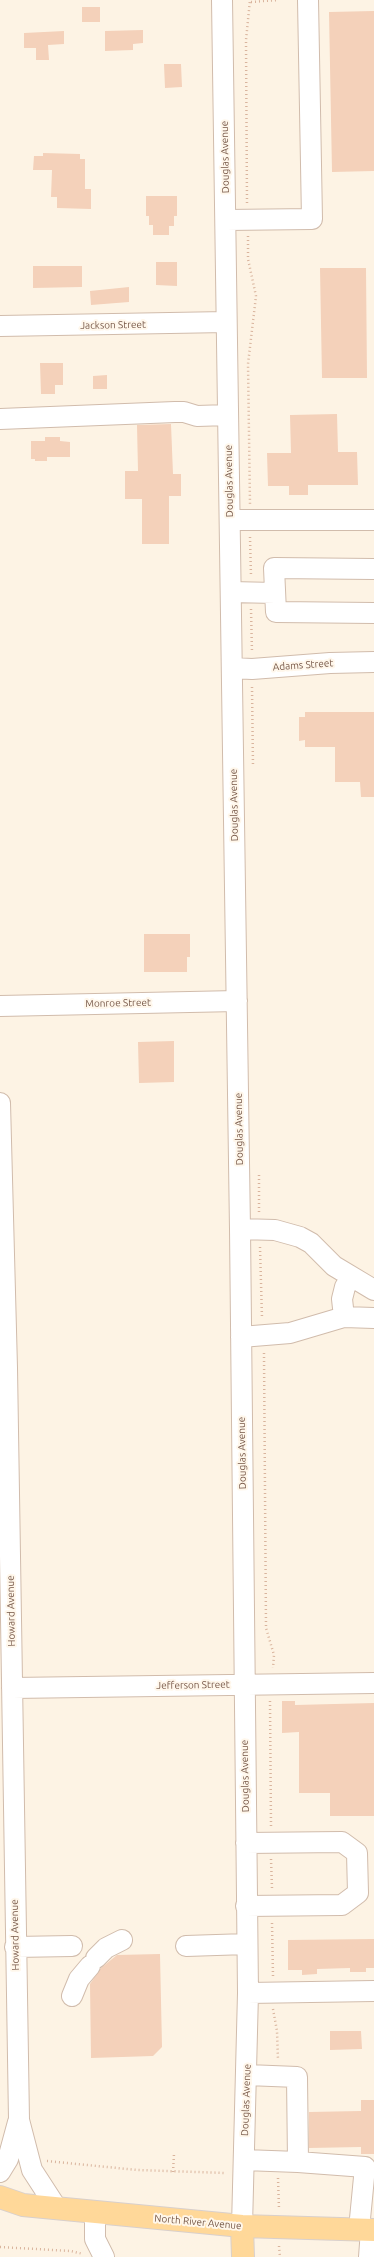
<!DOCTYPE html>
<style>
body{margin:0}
canvas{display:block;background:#fdf3e4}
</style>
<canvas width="374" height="2257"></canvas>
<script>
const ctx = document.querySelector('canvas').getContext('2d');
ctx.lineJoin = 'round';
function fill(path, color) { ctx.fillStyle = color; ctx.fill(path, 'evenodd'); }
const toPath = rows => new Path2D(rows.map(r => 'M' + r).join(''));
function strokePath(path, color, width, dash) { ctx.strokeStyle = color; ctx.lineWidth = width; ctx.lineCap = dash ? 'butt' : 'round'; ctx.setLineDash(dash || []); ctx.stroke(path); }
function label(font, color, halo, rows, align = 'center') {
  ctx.font = font + ' Ubuntu,sans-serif'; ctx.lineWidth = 4; ctx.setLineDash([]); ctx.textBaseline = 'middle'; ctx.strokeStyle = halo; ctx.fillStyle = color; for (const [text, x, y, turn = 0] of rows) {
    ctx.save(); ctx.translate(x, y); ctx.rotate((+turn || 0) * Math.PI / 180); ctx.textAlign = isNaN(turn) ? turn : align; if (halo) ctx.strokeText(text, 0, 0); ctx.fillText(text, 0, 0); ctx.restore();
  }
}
fill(toPath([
 [82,7,100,7,100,22,82,22],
 [374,11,374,171,332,172,329,12],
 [143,30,143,43,133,44,133,50,105,51,105,31],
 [64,31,64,44,48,45,49,60,36,60,36,48,24,48,24,33],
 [164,64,181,64,182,87,165,88],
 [43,153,80,154,80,159,85,159,85,189,91,189,91,209,57,208,57,197,51,197,52,170,33,170,34,156,43,156],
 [146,196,177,196,177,216,174,216,174,226,169,226,169,235,153,235,153,225,149,225,149,216,146,216],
 [156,262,177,262,177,286,156,285],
 [33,266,82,266,82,287,33,288],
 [320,268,366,268,367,378,322,378],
 [129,287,129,302,91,305,90,291],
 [40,363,63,363,63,385,55,385,55,394,41,394],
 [107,375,107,389,93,389,93,376],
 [337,414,338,452,357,452,358,485,308,485,308,495,289,495,289,486,268,486,267,453,291,453,290,415],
 [171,424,173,474,181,474,181,496,169,496,169,544,142,544,142,499,125,499,125,471,138,471,137,425],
 [45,437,60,437,60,441,70,442,70,457,47,457,47,461,35,461,35,459,31,459,31,441,45,441],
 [305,712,374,712,374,797,361,797,360,782,335,782,335,747,305,747,305,740,299,741,299,717,305,717],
 [144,934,190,934,190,957,187,957,187,972,144,972],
 [174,1041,174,1082,139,1083,138,1042],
 [282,1701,295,1701,295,1705,374,1703,374,1816,330,1816,330,1793,299,1793,299,1732,282,1733],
 [374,1939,374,1968,366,1968,366,1972,350,1972,350,1968,317,1969,317,1974,302,1975,302,1970,288,1970,288,1940],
 [160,1954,162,2047,153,2056,91,2058,90,1984,101,1968,117,1955],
 [330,2031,361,2031,362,2049,330,2050],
 [361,2100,374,2100,374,2154,361,2154,361,2147,309,2148,309,2112,361,2111]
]), '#f4d1ba');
const minor = toPath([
 [222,0,240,1229,248,1993,242,2226],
 [226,220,312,219,308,0],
 [0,326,226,322],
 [0,419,175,412,184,412,197,416,228,415],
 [230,520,374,520],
 [374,569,274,568,276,612,374,613],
 [231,592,275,593],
 [232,668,252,669,330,663,374,662],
 [0,1006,237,1001],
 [0,1103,7,1368,19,2120,32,2170,56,2207],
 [240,1229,275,1230,300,1237,311,1243,334,1266,374,1290],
 [344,1317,342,1299,345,1287,351,1277],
 [241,1337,290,1333,344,1317,374,1318],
 [12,1688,374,1683],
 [246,1843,342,1842,357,1853,358,1893,342,1905,246,1906],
 [186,1946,247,1944],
 [15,1947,72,1946],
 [96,1958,106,1948,122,1940],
 [248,1993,374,1991],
 [72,1996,79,1979,90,1966],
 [247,2075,297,2077,298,2162,365,2167,359,2229],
 [244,2160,298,2162],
 [0,2172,8,2159,18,2122],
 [95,2212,95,2239,104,2257],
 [369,2257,371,2230]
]);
const major = toPath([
 [0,2197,23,2205,242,2226,374,2230],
 [242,2226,243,2257]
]);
strokePath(minor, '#d1bcac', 22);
strokePath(major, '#d9d0cc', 24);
strokePath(toPath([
 [251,2,278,0],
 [247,203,246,40,250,0],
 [248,236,248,259,256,296,248,364,250,504],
 [250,537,251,576],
 [251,609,252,652],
 [252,687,253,766],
 [259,1175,259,1214],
 [260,1247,262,1318],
 [264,1353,266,1628,274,1655,273,1668],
 [270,1701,271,1826],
 [271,1859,272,1888],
 [272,1923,273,1976],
 [273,2009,277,2031,278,2060],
 [47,2161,137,2170,226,2173],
 [173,2172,174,2154],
 [278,2178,279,2209],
 [279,2246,280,2257],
 [0,2247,71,2251,83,2254]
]), '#d9b49d', 2.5, [1, 3]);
strokePath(minor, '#fff', 20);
strokePath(major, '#ffd899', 22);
label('10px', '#775848', '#fff7eb', [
 ["Douglas Avenue",225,157,-91],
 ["Jackson Street",113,325,-1],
 ["Douglas Avenue",229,481,-91],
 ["Adams Street",303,665,-4],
 ["Douglas Avenue",234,805,-91],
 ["Monroe Street",118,1003,-1],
 ["Douglas Avenue",239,1129,-91],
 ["Douglas Avenue",242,1453,-91],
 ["Howard Avenue",11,1611,-91],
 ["Jefferson Street",193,1685,-1],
 ["Douglas Avenue",245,1776,-91],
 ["Howard Avenue",15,1935,-91],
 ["Douglas Avenue",246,2100,-88],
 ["North River Avenue",198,2222,5]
]);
</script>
